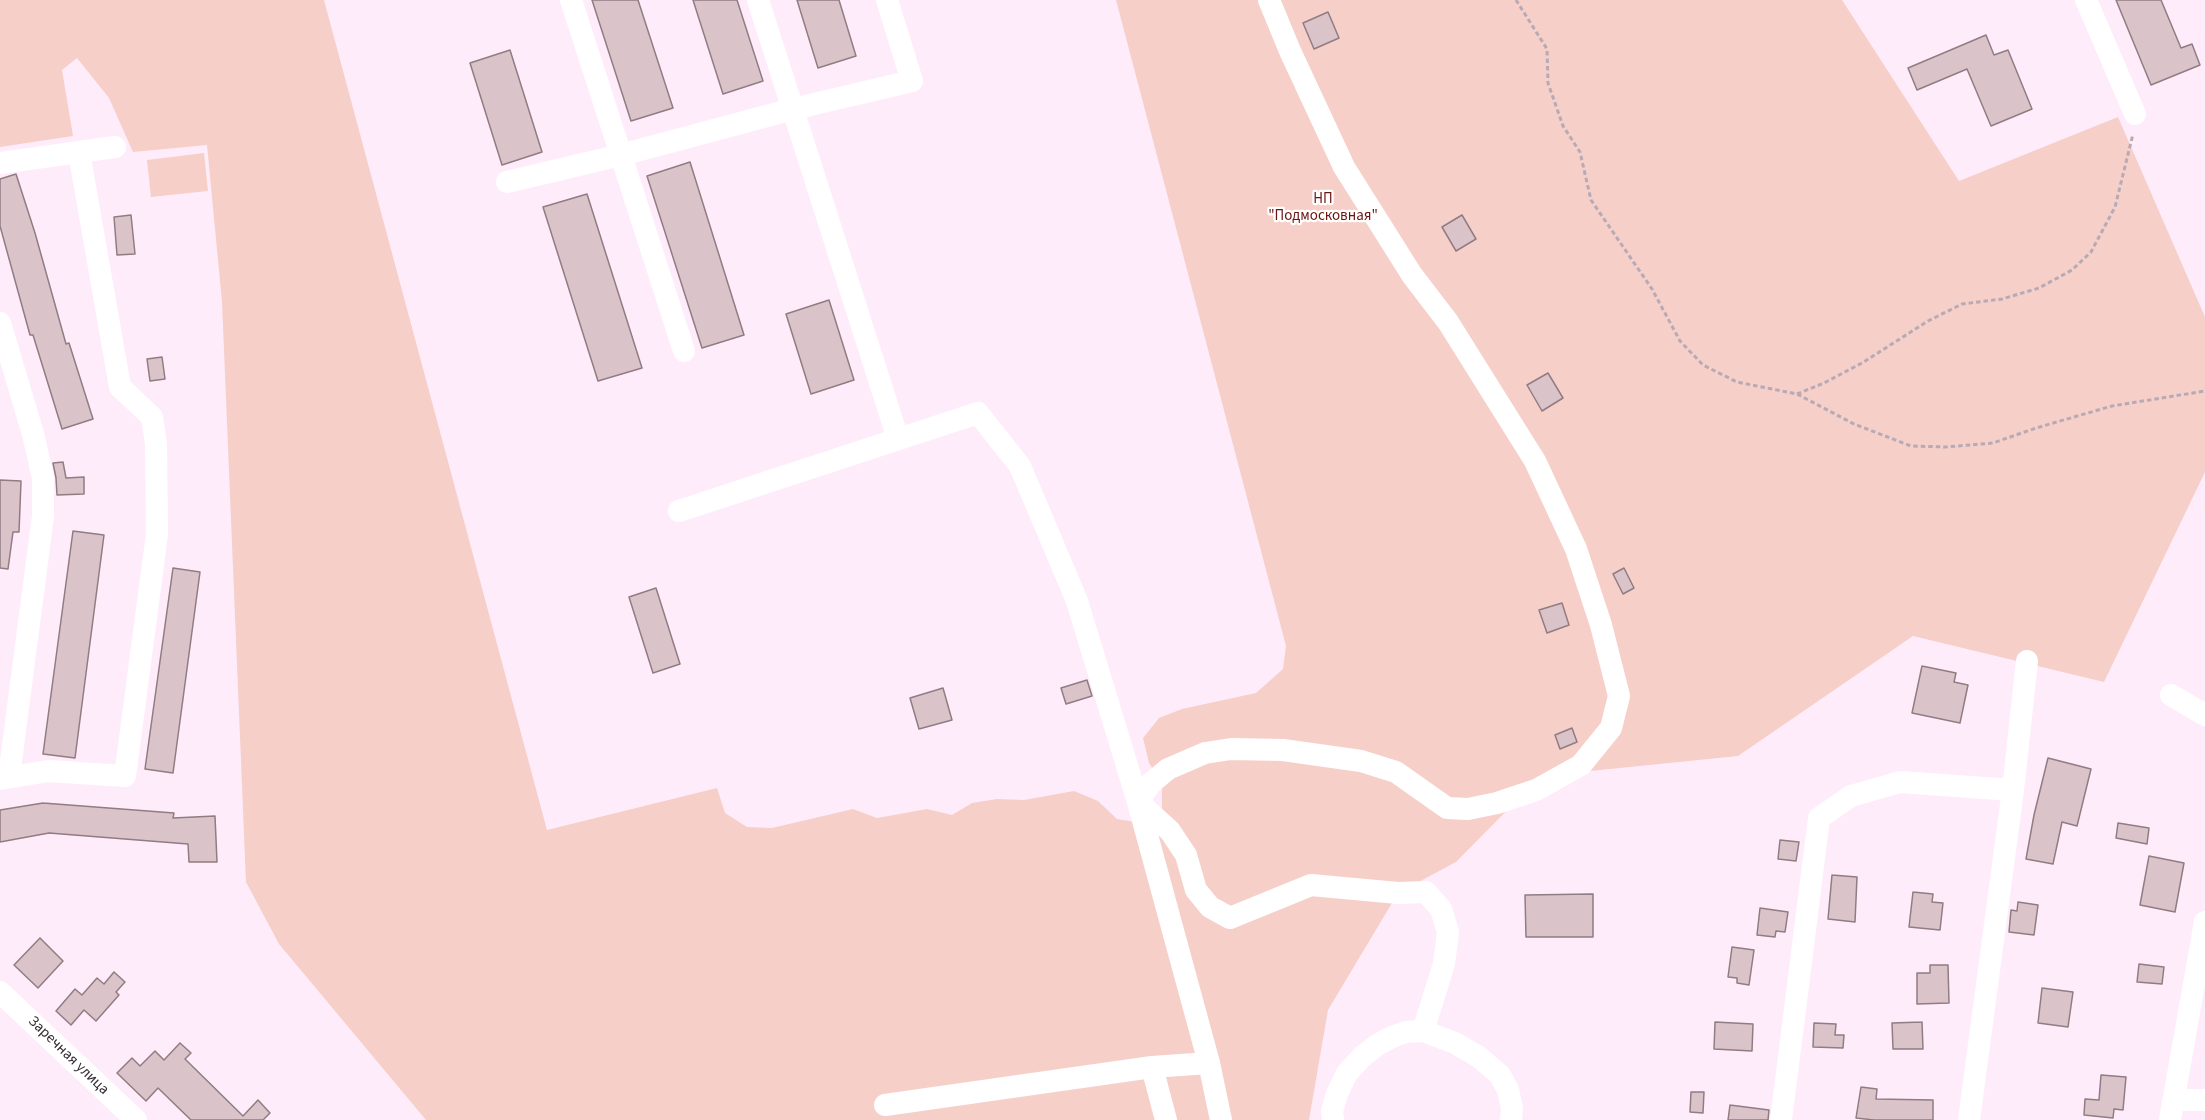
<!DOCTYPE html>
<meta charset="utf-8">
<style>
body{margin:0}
canvas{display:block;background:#feecfb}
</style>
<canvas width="2205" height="1120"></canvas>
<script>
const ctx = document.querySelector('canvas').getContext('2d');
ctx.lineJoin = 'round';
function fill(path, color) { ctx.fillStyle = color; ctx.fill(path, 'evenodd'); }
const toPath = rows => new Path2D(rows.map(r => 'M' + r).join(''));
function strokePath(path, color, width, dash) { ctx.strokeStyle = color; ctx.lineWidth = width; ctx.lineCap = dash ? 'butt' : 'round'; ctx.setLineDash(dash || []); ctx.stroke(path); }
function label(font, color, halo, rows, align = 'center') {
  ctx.font = font + ' "Source Sans 3",sans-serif'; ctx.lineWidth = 4.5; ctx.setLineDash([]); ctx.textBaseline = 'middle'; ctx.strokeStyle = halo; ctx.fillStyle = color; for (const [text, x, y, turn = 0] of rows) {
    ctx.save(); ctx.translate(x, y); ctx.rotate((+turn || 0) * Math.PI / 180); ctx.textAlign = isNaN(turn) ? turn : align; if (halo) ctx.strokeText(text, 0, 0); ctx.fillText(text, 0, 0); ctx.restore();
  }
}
fill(toPath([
 [0,0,324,0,547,830,717,788,725,813,747,827,772,828,853,809,877,818,927,809,952,815,972,803,997,799,1024,800,1074,791,1098,801,1117,819,1141,823,1162,811,1162,784,1149,763,1143,738,1159,718,1182,709,1256,693,1283,669,1286,646,1116,0,1842,0,1959,181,2118,117,2205,317,2205,472,2104,682,1913,636,1738,756,1541,776,1456,862,1398,893,1328,1010,1309,1120,426,1120,279,944,246,882,222,302,207,145,133,152,109,98,77,58,62,70,73,136,0,147],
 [204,153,208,191,151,197,147,160]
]), '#f7cfc9');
const building = toPath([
 [592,0,638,0,673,108,631,121,592,0],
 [693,0,737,0,763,81,723,94,693,0],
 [797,0,839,0,856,56,818,68,797,0],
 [2116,0,2161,0,2181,48,2192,44,2200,65,2151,85,2116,0],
 [1328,12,1339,38,1314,49,1303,23,1328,12],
 [1986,35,1994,55,2008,50,2032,109,1991,126,1967,69,1917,90,1908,68,1986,35],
 [510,50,542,152,502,165,470,63,510,50],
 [690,162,744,335,702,348,647,176,690,162],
 [16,174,35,233,66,344,69,343,93,419,62,429,33,335,30,335,0,226,0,179,16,174],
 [587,194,642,368,598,381,543,207,587,194],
 [131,215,135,254,117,255,114,217,131,215],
 [1462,215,1476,239,1456,251,1442,227,1462,215],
 [829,300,854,380,811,394,786,314,829,300],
 [162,357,165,379,150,381,147,359,162,357],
 [1548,373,1563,398,1542,411,1527,385,1548,373],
 [63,462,66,478,84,477,84,494,57,495,56,478,53,463,63,462],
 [0,480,21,481,19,532,13,532,8,569,0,568,0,480],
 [73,531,104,535,75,758,43,754,73,531],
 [173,568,200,572,173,773,145,769,173,568],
 [1624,568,1634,588,1623,594,1613,574,1624,568],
 [656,588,680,664,653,673,629,597,656,588],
 [1562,603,1569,625,1547,633,1539,610,1562,603],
 [1922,666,1956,673,1954,682,1968,685,1960,723,1912,713,1922,666],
 [1087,680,1092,696,1066,704,1061,688,1087,680],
 [943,688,952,720,919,729,910,698,943,688],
 [1572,728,1577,742,1560,749,1555,735,1572,728],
 [2048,758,2091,769,2077,826,2062,822,2053,864,2026,859,2034,815,2048,758],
 [43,803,174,813,173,818,215,816,217,862,189,862,188,844,49,833,0,842,0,810,43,803],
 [2118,823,2149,828,2147,844,2116,838,2118,823],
 [1780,840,1799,842,1796,861,1778,859,1780,840],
 [2149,856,2184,863,2175,912,2140,905,2149,856],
 [1832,875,1857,877,1855,922,1828,919,1832,875],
 [1913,892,1933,894,1932,902,1943,903,1940,930,1909,927,1913,892],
 [1593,894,1593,937,1526,937,1525,895,1593,894],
 [2018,902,2038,905,2034,935,2009,932,2011,910,2017,911,2018,902],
 [1760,908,1788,912,1785,932,1776,931,1775,937,1757,935,1760,908],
 [40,938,63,961,38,988,14,965,40,938],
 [1732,947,1754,950,1749,985,1737,983,1737,978,1728,977,1732,947],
 [2139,964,2164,967,2162,984,2137,982,2139,964],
 [1930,965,1948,965,1949,1003,1917,1004,1917,973,1930,973,1930,965],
 [114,972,125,982,116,992,119,995,96,1021,84,1010,71,1025,56,1011,75,989,82,995,97,978,104,984,114,972],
 [2042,988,2073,992,2068,1027,2038,1023,2042,988],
 [1715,1022,1753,1024,1752,1051,1714,1049,1715,1022],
 [1922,1022,1923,1049,1893,1049,1892,1023,1922,1022],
 [1814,1023,1836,1024,1835,1035,1844,1035,1843,1048,1813,1047,1814,1023],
 [180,1043,191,1053,185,1059,243,1116,258,1100,270,1113,263,1120,191,1120,158,1088,146,1101,117,1073,132,1058,140,1066,155,1051,164,1060,180,1043],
 [2101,1075,2126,1077,2123,1110,2114,1109,2113,1118,2084,1115,2085,1099,2099,1100,2101,1075],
 [1861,1087,1877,1089,1876,1099,1933,1100,1933,1120,1874,1120,1856,1118,1861,1087],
 [1691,1092,1704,1092,1703,1113,1690,1112,1691,1092],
 [1730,1105,1769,1110,1768,1120,1728,1120,1730,1105]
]);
fill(building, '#dbc3ca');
strokePath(building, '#917c82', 1.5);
strokePath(toPath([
 [1516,0,1547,49,1548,83,1563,126,1580,152,1591,200,1652,289,1680,341,1703,365,1737,382,1797,394,1854,424,1911,446,1946,447,1993,443,2036,428,2112,406,2205,391],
 [1797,394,1824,383,1862,363,1928,321,1962,304,2002,299,2039,288,2072,270,2091,252,2115,207,2133,134]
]), '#b7aab5', 3, [4.5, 3]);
strokePath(toPath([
 [571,0,684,351],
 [758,0,898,439],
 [1269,0,1290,51,1344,167,1412,275,1448,322,1535,461,1576,549,1601,625,1619,696,1611,728,1581,765,1536,790,1497,803,1468,809,1447,808,1396,772,1361,761,1283,750,1231,749,1205,753,1168,769,1150,784,1138,802,1170,831,1186,855,1196,890,1210,907,1230,918,1311,885,1398,893,1426,892,1441,909,1448,932,1444,964,1423,1031],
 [2086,0,2135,114],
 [0,163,115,147],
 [507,182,621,155,793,109,912,81,887,0],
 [0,323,33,434,43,478,43,516,9,776],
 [679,511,978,413,1020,466,1077,601,1138,802,1209,1063,1221,1120],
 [2171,695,2205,715],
 [0,779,48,771,125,776,157,534,156,444,152,417,120,387,81,164],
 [0,992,136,1120],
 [1152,1067,1166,1120],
 [2174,1100,2205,1100],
 [885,1105,1152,1067,1209,1063],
 [1333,1120,1332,1111,1337,1094,1347,1073,1363,1056,1377,1045,1392,1037,1406,1032,1423,1031,1455,1043,1479,1057,1500,1075,1508,1090,1512,1108,1511,1120],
 [1781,1120,1819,818,1851,796,1900,782,2013,790],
 [1969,1120,2013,790,2027,661],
 [2170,1120,2205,922]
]), '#fff', 22);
label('15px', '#6c1612', '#fff', [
 ["НП",1323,200],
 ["\"Подмосковная\"",1323,217]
]);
label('15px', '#352f34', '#fff', [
 ["Заречная улица",68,1056,44]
]);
</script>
